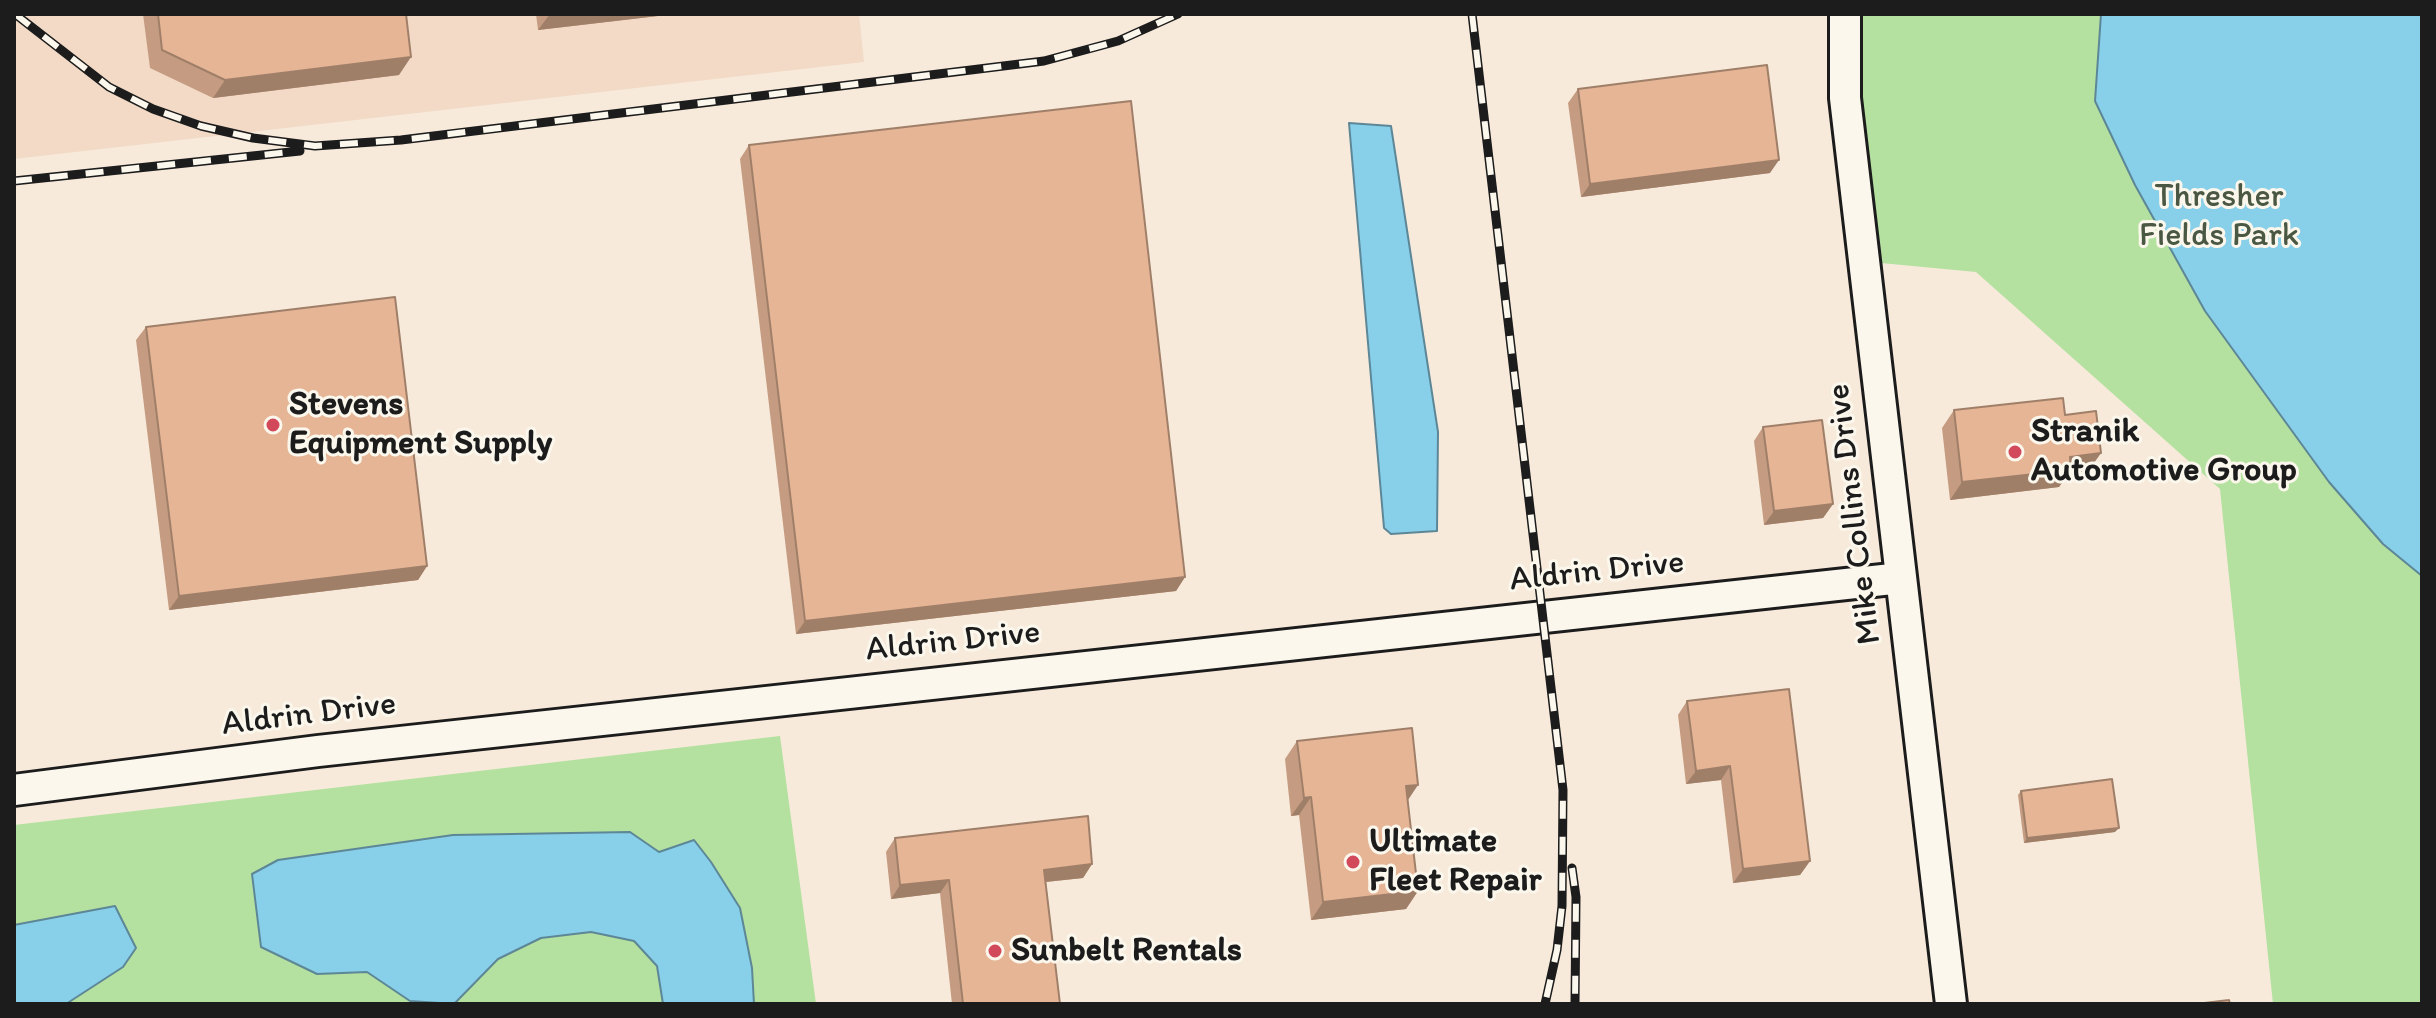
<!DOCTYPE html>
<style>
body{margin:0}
#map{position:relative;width:2436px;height:1018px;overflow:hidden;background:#f7eadb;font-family:Itim,sans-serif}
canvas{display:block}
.frame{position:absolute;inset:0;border:16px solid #1c1c1c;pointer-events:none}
</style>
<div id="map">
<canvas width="2436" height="1018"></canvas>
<div class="frame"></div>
</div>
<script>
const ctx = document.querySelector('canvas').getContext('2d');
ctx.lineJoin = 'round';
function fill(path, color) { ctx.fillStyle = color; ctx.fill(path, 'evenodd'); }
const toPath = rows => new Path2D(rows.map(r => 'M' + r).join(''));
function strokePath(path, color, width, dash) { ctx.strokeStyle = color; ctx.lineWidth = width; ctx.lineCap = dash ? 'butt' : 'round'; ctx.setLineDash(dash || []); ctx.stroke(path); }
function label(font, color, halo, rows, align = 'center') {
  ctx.font = font + ' Itim,sans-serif'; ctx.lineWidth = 6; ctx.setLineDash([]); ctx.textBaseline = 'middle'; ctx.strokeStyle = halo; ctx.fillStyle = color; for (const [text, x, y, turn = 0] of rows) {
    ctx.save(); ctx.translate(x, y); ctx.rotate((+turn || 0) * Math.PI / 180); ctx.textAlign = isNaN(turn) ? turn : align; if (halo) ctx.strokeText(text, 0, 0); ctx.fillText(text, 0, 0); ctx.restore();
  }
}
fill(toPath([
 [14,14,859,14,864,62,14,159]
]), '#f2dac6');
fill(toPath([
 [1863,14,2422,14,2422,1004,2273,1004,2220,489,1976,272,1881,263,1860,98,1858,47],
 [780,736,816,1004,754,1004,752,968,740,908,711,862,694,840,659,852,630,832,453,835,317,974,368,972,410,1001,429,1004,66,1004,123,967,115,906,14,925,14,825],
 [591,932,634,941,657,966,663,1004,454,1004,497,959,541,938]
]), '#b4e19f');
const water = toPath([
 [2101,14,2422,14,2422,576,2383,544,2329,482,2205,311,2135,185,2095,101,2101,14],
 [1349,123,1391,126,1438,432,1437,531,1391,534,1384,528,1349,123],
 [630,832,659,852,694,840,711,862,740,908,752,968,754,1004,663,1004,657,966,634,941,591,932,541,938,498,959,454,1004,410,1001,367,972,317,974,261,947,252,874,278,860,453,835,630,832],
 [115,906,136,948,123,967,66,1004,14,1004,14,925,115,906]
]);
fill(water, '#88cfe9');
strokePath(water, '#5d8797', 2);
const tertiary = toPath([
 [1845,14,1845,98,1951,1004],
 [14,790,318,751,1901,578]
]);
strokePath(tertiary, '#1c1c1c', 36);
strokePath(tertiary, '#fbf7ec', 30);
const rail = toPath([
 [15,14,109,87,153,109,201,126,253,138,315,146,401,140,1044,61,1118,41,1178,14],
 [1472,14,1563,790,1562,906,1557,950,1545,1004],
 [14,181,300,151],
 [1572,868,1576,897,1575,1004]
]);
strokePath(rail, '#1c1c1c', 9);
strokePath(rail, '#fbf7ec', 6, [18]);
fill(toPath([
 [143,14,406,14,399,75,213,98,150,68],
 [536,14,675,14,538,30],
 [1578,89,1770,173,1581,197,1568,103],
 [749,145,1185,577,1176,591,796,634,740,159],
 [146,327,427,566,418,580,169,610,136,340],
 [1954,410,2065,415,2101,453,2088,471,2069,473,2059,487,1950,500,1942,428],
 [1763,427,1833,504,1823,518,1764,525,1754,441],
 [1687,701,1810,861,1800,875,1733,883,1721,780,1686,784,1678,715],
 [1297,741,1408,800,1418,891,1406,909,1311,920,1299,815,1291,816,1285,759],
 [2021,791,2115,832,2024,843,2018,795],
 [895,838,1092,864,1083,878,1046,882,1060,1004,952,1004,940,893,891,899,886,852]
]), '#c59c81');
fill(toPath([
 [550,14,675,14,538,30],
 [411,57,399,75,213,98,225,80],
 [1779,160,1770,173,1581,197,1590,184],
 [2101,453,2088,471,2069,473,2059,487,1950,500,1962,482,2070,457],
 [1833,504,1823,518,1764,525,1774,511],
 [427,566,418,580,169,610,179,596],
 [1185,577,1176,591,796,634,805,621],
 [1730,766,1721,780,1686,784,1696,771],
 [1418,785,1406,803,1406,786],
 [1311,797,1299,815,1291,816,1304,798],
 [2119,828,2115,832,2024,843,2027,838],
 [1810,861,1800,875,1733,883,1743,869],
 [1092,864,1083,878,1035,883,1044,870],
 [949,880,940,893,891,899,900,885],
 [1418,891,1406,909,1311,920,1323,902]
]), '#a07f69');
const building = toPath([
 [158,14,406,14,411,57,225,80,162,50,158,14],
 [1767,65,1779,160,1590,184,1578,89,1767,65],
 [1131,101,1185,577,805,621,749,145,1131,101],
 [395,297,427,566,179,596,146,327,395,297],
 [2063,398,2065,415,2096,411,2101,453,2070,457,2071,470,1962,482,1954,410,2063,398],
 [1822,420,1833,504,1774,511,1763,427,1822,420],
 [1789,689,1810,861,1743,869,1730,766,1696,771,1687,701,1789,689],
 [1412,728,1418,785,1406,786,1418,891,1323,902,1311,797,1304,798,1297,741,1412,728],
 [2112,779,2119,828,2027,838,2021,791,2112,779],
 [1088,816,1092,864,1044,870,1060,1004,963,1004,949,880,900,885,895,838,1088,816],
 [2229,1000,2230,1004,2196,1004,2229,1000]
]);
fill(building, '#e5b596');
strokePath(building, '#a07f69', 2);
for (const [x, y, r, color] of [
 [273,425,8,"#d1495b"],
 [2015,452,8,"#d1495b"],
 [1353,862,8,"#d1495b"],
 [995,951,8,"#d1495b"]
]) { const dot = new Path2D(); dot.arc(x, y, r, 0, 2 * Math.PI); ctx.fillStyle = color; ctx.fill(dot); strokePath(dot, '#fbf7ec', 3); }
label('34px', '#4a5743', '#fbf7ec', [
 ["Thresher",2219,197],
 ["Fields Park",2219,236]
]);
label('bold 34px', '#1c1c1c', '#fbf7ec', [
 ["Stevens",289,405],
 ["Equipment Supply",289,444],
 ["Stranik",2031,432],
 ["Automotive Group",2031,471],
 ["Ultimate",1369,842],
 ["Fleet Repair",1369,881],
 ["Sunbelt Rentals",1011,951]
], 'left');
label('34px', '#1c1c1c', '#fbf7ec', [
 ["Mike Collins Drive",1855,514,-97],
 ["Aldrin Drive",1597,572,-6],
 ["Aldrin Drive",953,642,-6],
 ["Aldrin Drive",309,715,-7]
]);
</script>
